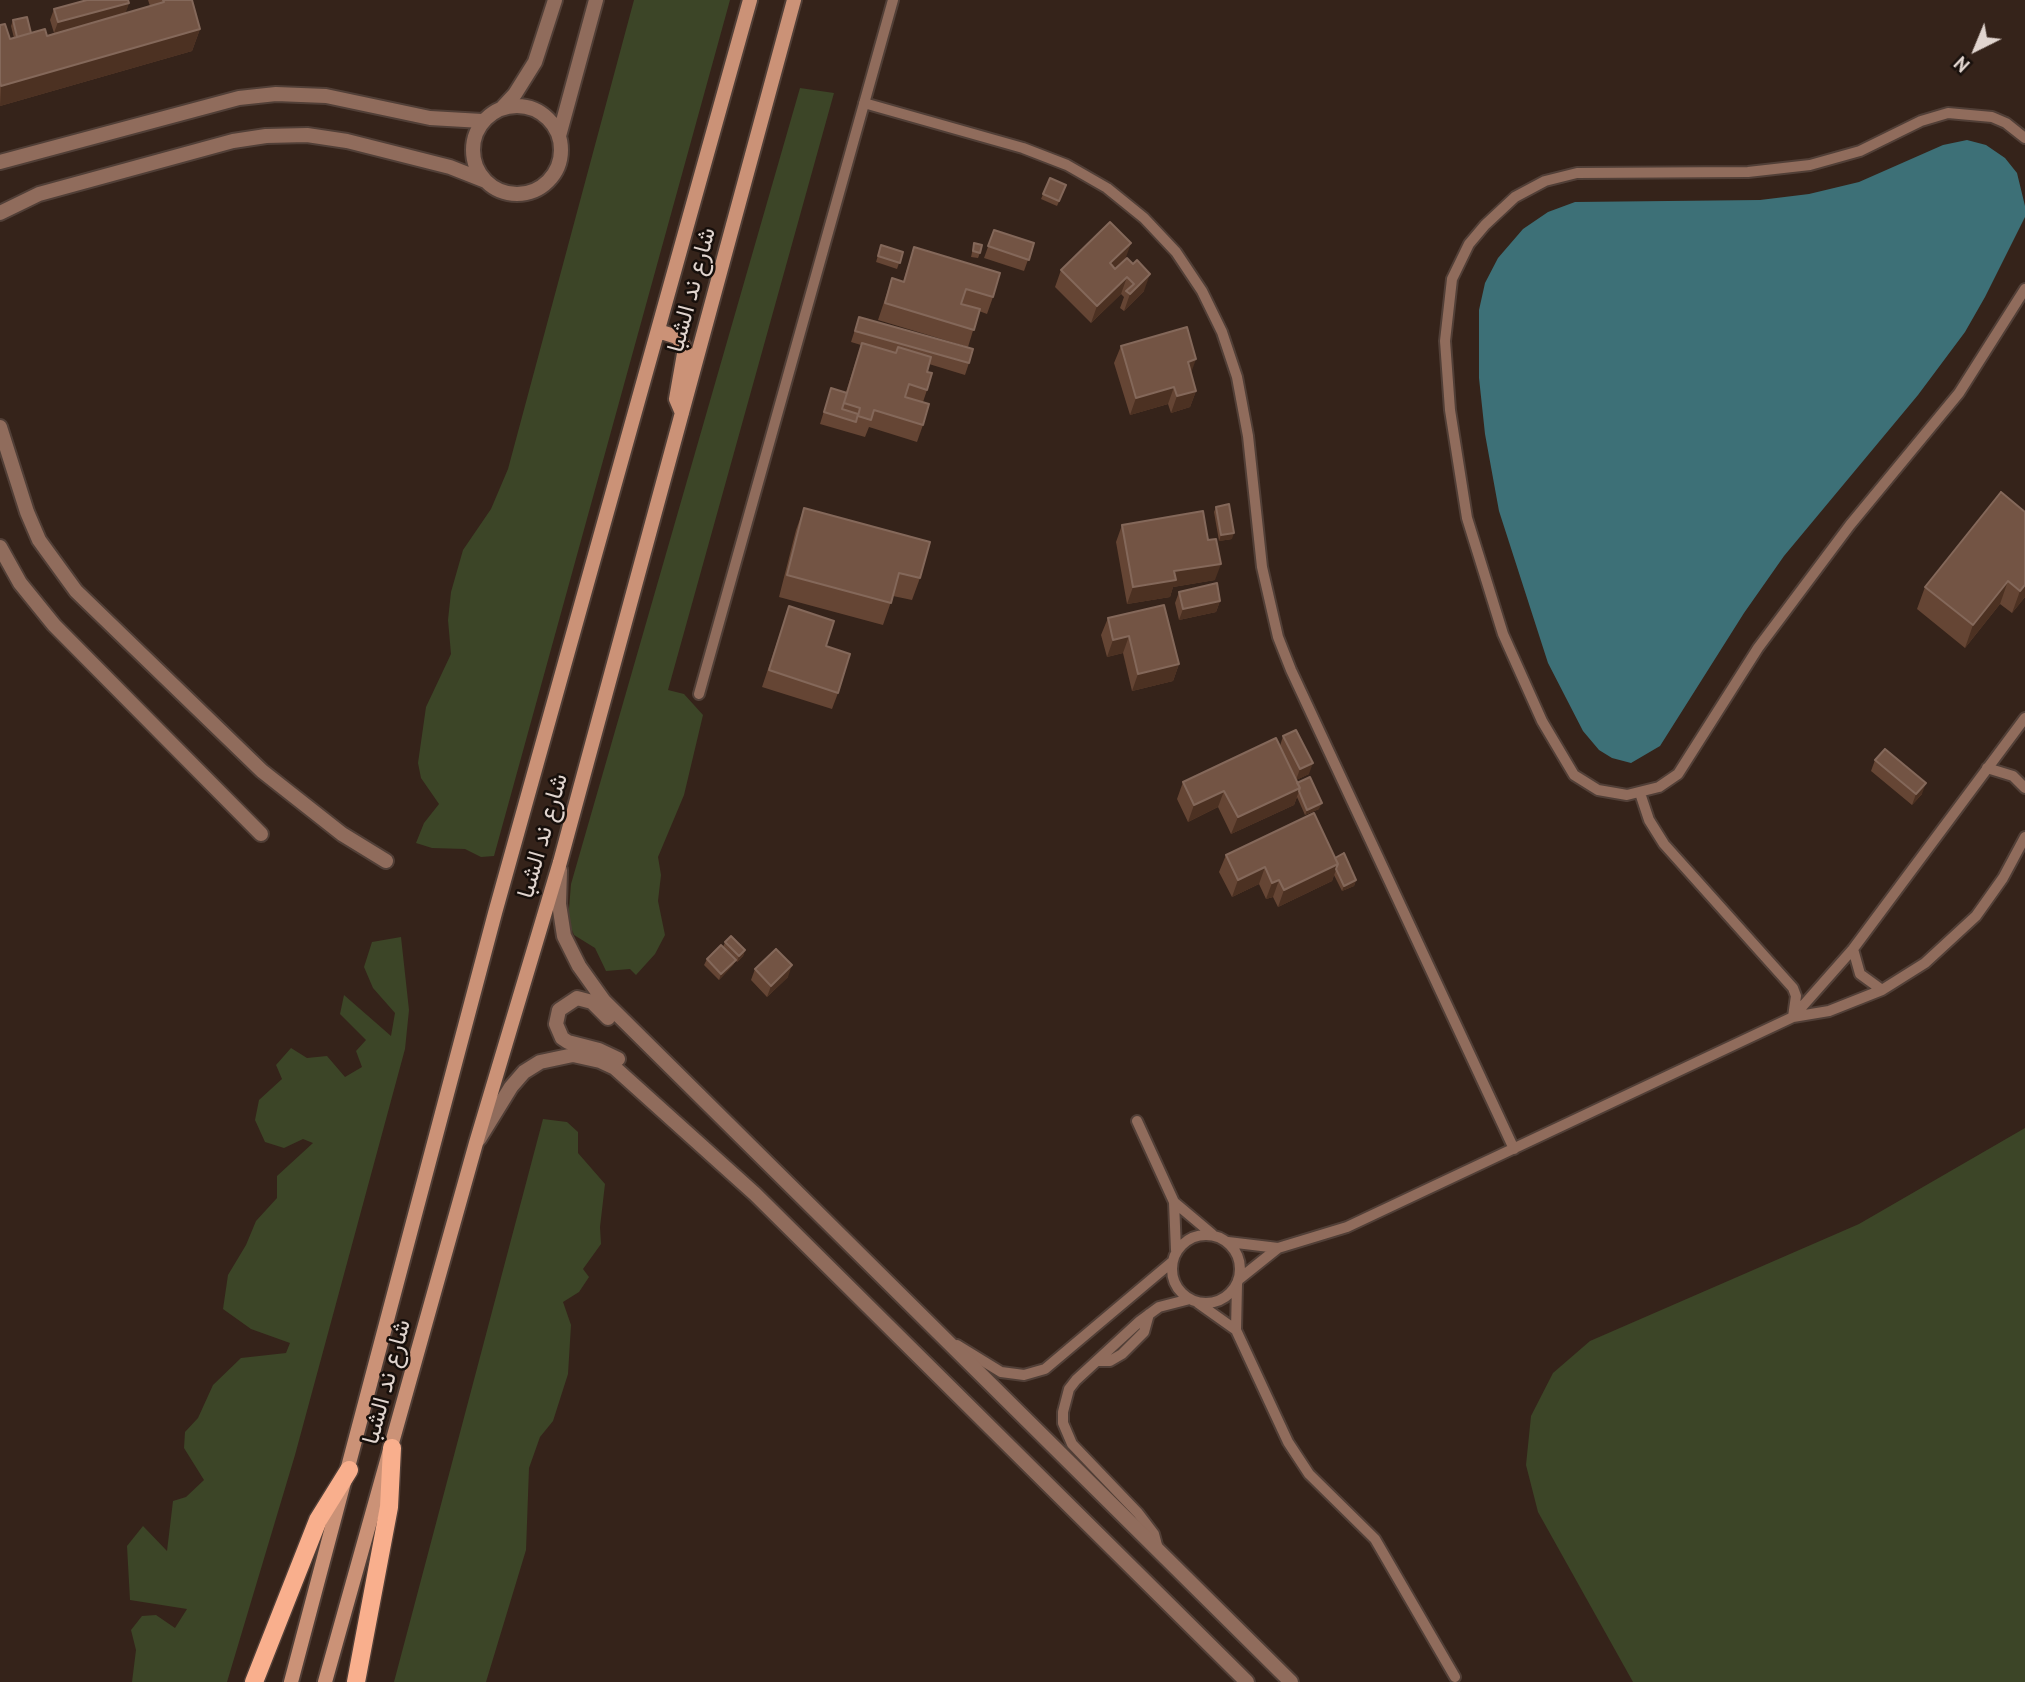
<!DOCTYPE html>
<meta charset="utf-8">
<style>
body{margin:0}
#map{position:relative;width:2025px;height:1682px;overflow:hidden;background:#35231a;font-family:"PT Sans",sans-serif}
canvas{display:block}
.north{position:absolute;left:1941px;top:14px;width:70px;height:70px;-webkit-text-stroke:5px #170f0b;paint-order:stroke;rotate:223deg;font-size:19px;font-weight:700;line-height:28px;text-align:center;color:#e1d5cf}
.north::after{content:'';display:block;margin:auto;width:24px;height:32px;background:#e1d5cf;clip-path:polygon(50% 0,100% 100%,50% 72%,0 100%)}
</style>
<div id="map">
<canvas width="2025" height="1682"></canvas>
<div class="north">N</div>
</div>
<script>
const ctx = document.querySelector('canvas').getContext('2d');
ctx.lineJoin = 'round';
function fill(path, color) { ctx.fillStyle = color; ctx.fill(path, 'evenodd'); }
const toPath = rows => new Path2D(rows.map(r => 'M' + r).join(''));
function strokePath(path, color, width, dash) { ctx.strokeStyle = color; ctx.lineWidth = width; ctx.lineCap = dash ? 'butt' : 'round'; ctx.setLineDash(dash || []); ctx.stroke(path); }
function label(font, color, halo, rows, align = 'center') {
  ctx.font = font + ' "PT Sans",Vazirmatn,sans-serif'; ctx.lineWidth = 5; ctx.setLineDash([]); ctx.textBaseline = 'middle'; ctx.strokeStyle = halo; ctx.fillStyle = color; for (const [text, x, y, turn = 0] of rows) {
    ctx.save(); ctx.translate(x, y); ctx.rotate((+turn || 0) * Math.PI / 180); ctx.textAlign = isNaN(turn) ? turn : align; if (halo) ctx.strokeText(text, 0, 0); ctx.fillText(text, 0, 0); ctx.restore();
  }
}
fill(toPath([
 [634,0,730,0,494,856,481,857,465,849,432,848,416,843,424,823,439,804,421,778,418,763,426,707,451,654,448,620,451,592,463,550,491,509,508,469],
 [800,88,834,93,668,690,684,694,703,715,684,795,658,857,661,875,658,901,665,935,655,954,636,975,630,969,606,971,595,948,574,935,568,921,571,884],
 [401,937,409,1010,405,1049,295,1455,227,1682,132,1682,136,1650,131,1630,142,1616,156,1615,175,1628,187,1609,130,1600,127,1546,143,1526,167,1551,173,1501,186,1497,204,1480,184,1448,185,1432,198,1418,213,1385,241,1358,286,1353,290,1343,251,1329,223,1309,228,1275,246,1245,256,1221,277,1198,277,1176,313,1143,303,1139,284,1148,265,1142,255,1120,259,1100,282,1079,276,1065,291,1048,307,1058,327,1056,345,1077,362,1067,356,1051,366,1040,340,1014,344,995,391,1036,395,1013,373,988,364,967,372,942],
 [543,1119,567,1122,578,1132,578,1153,605,1184,600,1227,601,1244,583,1269,589,1277,579,1292,563,1302,571,1325,568,1374,553,1421,540,1437,529,1468,526,1550,486,1682,394,1682],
 [2025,1128,2025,1682,1633,1682,1538,1512,1526,1465,1531,1416,1553,1373,1590,1341,1859,1224]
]), '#3c4527');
fill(toPath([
 [1967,140,1986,145,2005,158,2017,173,2025,206,2025,217,1985,297,1965,332,1918,395,1784,556,1744,613,1660,746,1631,763,1612,758,1599,750,1583,731,1548,663,1499,511,1485,434,1479,378,1479,310,1485,283,1498,258,1523,229,1548,212,1575,202,1760,200,1809,194,1859,182,1943,145]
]), '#3d7077');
const service = toPath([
 [864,103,1023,148,1067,165,1107,188,1144,218,1176,252,1202,291,1222,332,1237,377,1248,436,1262,567,1278,637,1291,670,1514,1149],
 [2025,138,2006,123,1992,117,1948,113,1921,121,1860,151,1810,165,1748,172,1577,173,1545,181,1515,197,1485,225,1469,244,1452,279,1445,341,1450,410,1467,518,1503,634,1542,721,1574,775,1598,790,1627,795,1659,787,1678,774,1758,648,1850,525,1959,393,2025,289],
 [699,694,893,0],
 [1987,768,2013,776,2025,788],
 [1640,793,1649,820,1664,844,1793,988,1796,996,1793,1017],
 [1853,949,1860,974,1882,990],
 [1793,1017,1853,949,2025,718],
 [1137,1121,1174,1202,1176,1250],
 [1174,1202,1212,1234],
 '1172 1269a34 34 0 1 1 68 0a34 34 0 1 1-68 0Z',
 [1228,1242,1278,1248,1347,1227,1793,1017,1829,1011,1882,990,1925,963,1976,916,2003,878,2025,837],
 [1238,1280,1278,1248],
 [1237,1284,1236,1330,1288,1442,1309,1474,1375,1539,1455,1677],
 [1198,1303,1236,1330],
 [957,1345,1001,1372,1024,1375,1045,1369,1172,1262],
 [1097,1361,1110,1361,1122,1354,1144,1332,1149,1314],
 [1158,1549,1154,1534,1138,1513,1072,1444,1063,1423,1063,1412,1069,1389,1076,1380,1140,1321,1159,1307,1190,1299]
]);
const minor = toPath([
 [0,427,27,512,39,540,76,591,262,771,342,834,386,861],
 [0,547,20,583,54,625,261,834]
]);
const tertiary = toPath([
 '473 150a44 44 0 1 1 88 0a44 44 0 1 1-88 0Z',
 [502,108,515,94,535,62,555,0],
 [559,136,596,0],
 [0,162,239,98,276,94,326,96,430,118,482,121],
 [0,213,39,194,233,141,266,136,307,135,347,141,450,167,483,180],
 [560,870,559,904,564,936,579,966,604,1001,1291,1682],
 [608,1018,592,1002,577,998,559,1010,556,1024,562,1038,568,1042,599,1050,618,1059],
 [479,1139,511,1087,524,1072,540,1062,573,1055,600,1061,615,1068,755,1194,1247,1682]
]);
const secondary = toPath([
 [658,331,677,337,685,348,676,399,682,413],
 [291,1682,495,913,750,0],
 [325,1682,476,1143,560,862,794,0]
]);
const primary = toPath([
 [254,1682,318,1520,349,1470],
 [356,1682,389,1507,392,1448]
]);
strokePath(service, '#513f37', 14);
strokePath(minor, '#513f37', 18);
strokePath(tertiary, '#513f37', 18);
strokePath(secondary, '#513f37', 18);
strokePath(primary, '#513f37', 21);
strokePath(service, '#906c5c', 10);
strokePath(minor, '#906c5c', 14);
strokePath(tertiary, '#906c5c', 14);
strokePath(secondary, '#cb9277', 14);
strokePath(primary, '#f9af8d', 18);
fill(toPath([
 [148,0,192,0,200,29,192,51,0,106,0,25,10,39,14,38,11,26,13,20,31,33,47,36,54,33,50,20,54,9,129,3,125,13,150,6],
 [1050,178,1064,191,1057,206,1041,199],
 [994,230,1034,243,1024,271,984,258],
 [974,243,980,253,978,258,971,257],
 [881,245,903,252,897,269,876,262],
 [914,247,993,297,987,314,979,311,968,347,878,320,892,278,903,282],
 [1125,260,1144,291,1124,311,1120,308,1124,297,1121,294,1091,323,1055,287,1061,270],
 [859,317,969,363,965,375,929,364,927,372,927,390,923,402,923,425,917,442,869,427,865,437,820,424,831,388,846,392,861,345,851,342],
 [1121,346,1191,373,1196,391,1190,407,1171,413,1168,404,1130,415,1114,363],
 [2001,492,2025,597,2012,613,2000,604,1965,648,1917,609,1925,587],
 [1216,507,1232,539,1219,541,1214,512],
 [804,508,920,578,912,600,893,596,883,625,779,597,796,530],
 [1122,525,1215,580,1173,587,1170,597,1127,604,1116,542],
 [1179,592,1220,601,1216,612,1179,620,1175,603],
 [789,606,838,693,832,709,762,687],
 [1108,618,1179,664,1173,681,1132,691,1123,653,1107,657,1101,635],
 [1283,736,1309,774,1296,780,1297,783,1319,809,1305,815,1297,797,1294,805,1231,834,1218,807,1188,822,1177,799,1183,782,1280,746],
 [1875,760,1922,794,1912,805,1871,771],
 [1226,855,1335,858,1356,880,1354,886,1342,891,1334,875,1332,881,1278,907,1273,897,1266,899,1259,884,1232,897,1219,872],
 [725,942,745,950,743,956,737,962,736,960,733,965,719,980,704,965,707,959,723,947],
 [755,969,788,977,767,997,751,980]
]), '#654534');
fill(toPath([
 [129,3,125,15,54,33,58,22],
 [200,29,192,51,0,106,1,86],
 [1131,243,1125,260,1104,280,1110,263],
 [1150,274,1144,291,1124,311,1130,294],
 [1127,277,1121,294,1091,323,1097,306],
 [1196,359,1190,376,1188,362],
 [1174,387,1168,404,1130,415,1136,398],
 [1196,391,1190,407,1171,413,1177,396],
 [1234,533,1232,539,1219,541,1221,535],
 [1221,564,1215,580,1173,587,1170,597,1127,604,1133,587,1174,571],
 [2008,581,2000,604,1965,648,1973,625],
 [2025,585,2025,597,2012,613,2020,591],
 [1220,601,1216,612,1179,620,1183,609],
 [1129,636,1123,653,1107,657,1113,640],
 [1179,664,1173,681,1132,691,1138,674],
 [1313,763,1309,774,1296,780,1300,769],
 [1926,783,1922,794,1912,805,1916,794],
 [1300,788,1294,805,1231,834,1238,817],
 [1224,791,1218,807,1188,822,1194,805],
 [1322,803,1319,809,1305,815,1307,810],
 [1338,864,1332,881,1278,907,1284,890],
 [1265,867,1259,884,1232,897,1238,880],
 [1279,880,1273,897,1266,899,1272,883],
 [1356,880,1354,886,1342,891,1344,886],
 [745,950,743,956,737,962,739,956],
 [736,960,733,965,719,980,721,974],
 [792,965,788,977,767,997,771,986]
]), '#4c3122');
const building = toPath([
 [87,0,128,0,129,3,58,22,54,9,87,0],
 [163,0,192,0,200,29,1,86,0,82,0,25,5,24,10,39,45,29,47,36,164,2,163,0],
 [27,17,31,33,17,37,13,20,27,17],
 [1050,178,1066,185,1059,201,1043,194,1050,178],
 [1110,222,1131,243,1110,263,1115,269,1127,258,1133,264,1137,260,1150,274,1130,294,1126,291,1134,284,1127,277,1097,306,1061,270,1110,222],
 [994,230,1034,243,1029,260,988,246,994,230],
 [974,243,982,245,980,253,973,251,974,243],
 [881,245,903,252,900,263,878,256,881,245],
 [914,247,1000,273,993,297,966,289,961,304,980,309,974,330,885,303,892,278,904,282,914,247],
 [859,317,973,349,969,363,855,331,859,317],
 [1187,327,1196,359,1188,362,1196,391,1177,396,1174,387,1136,398,1121,346,1187,327],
 [862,343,896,353,898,347,931,357,927,372,932,373,927,390,909,384,905,397,929,404,923,425,874,410,871,420,858,416,860,408,844,403,862,343],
 [831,388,847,393,842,409,858,414,856,422,824,412,831,388],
 [2001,492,2025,512,2025,585,2020,591,2008,581,1973,625,1925,587,2001,492],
 [1229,504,1234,533,1221,535,1216,507,1229,504],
 [804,508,930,542,920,578,899,573,891,603,787,575,804,508],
 [1203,511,1208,540,1216,539,1221,564,1174,571,1176,580,1133,587,1122,525,1203,511],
 [1217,583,1220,601,1183,609,1179,592,1217,583],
 [1164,605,1179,664,1138,674,1129,636,1113,640,1108,618,1164,605],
 [789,606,834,621,826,646,850,654,838,693,769,670,789,606],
 [1296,730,1313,763,1300,769,1283,736,1296,730],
 [1276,738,1300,788,1238,817,1224,791,1194,805,1183,782,1276,738],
 [1885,749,1926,783,1916,794,1875,760,1885,749],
 [1310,777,1322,803,1307,810,1299,791,1300,788,1297,783,1310,777],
 [1314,813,1338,864,1284,890,1279,880,1272,883,1265,867,1238,880,1226,855,1314,813],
 [1344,853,1356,880,1344,886,1336,869,1338,864,1335,858,1344,853],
 [731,936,745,950,739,956,725,942,731,936],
 [721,945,736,960,721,974,707,959,721,945],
 [776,949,792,965,771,986,755,969,776,949]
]);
fill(building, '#735444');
strokePath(building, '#84685a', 2);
label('24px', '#e1d5cf', '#170f0b', [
 ["شارع ند الشبا",692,290,-75],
 ["شارع ند الشبا",543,836,-74],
 ["شارع ند الشبا",387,1382,-75]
]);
</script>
